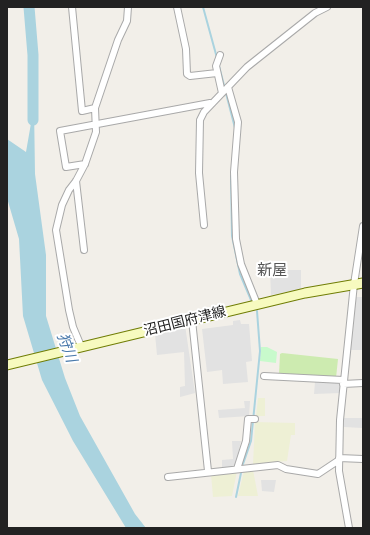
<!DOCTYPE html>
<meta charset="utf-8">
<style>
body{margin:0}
#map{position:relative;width:370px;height:535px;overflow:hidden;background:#f2efe9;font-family:Roboto,sans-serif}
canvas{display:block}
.frame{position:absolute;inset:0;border:8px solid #222;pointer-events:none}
</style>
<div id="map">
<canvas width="370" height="535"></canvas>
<div class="frame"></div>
</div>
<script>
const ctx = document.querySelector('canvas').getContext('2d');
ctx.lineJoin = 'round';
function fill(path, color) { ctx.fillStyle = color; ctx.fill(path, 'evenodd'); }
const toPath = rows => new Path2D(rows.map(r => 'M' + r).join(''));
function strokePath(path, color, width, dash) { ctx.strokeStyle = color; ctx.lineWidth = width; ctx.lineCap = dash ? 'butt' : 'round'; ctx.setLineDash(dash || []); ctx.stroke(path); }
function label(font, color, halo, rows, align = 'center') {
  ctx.font = font + ' Roboto,"Noto Sans JP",sans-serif'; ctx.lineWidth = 4; ctx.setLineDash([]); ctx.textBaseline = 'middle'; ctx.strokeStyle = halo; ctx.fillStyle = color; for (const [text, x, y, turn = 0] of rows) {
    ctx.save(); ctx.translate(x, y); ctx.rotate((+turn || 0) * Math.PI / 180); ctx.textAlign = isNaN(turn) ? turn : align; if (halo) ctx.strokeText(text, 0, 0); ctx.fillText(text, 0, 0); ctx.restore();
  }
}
fill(toPath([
 [258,398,265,398,265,416,256,416],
 [255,422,295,423,295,435,291,435,287,461,253,464],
 [253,470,258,496,238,496,244,471],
 [237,471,232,496,213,497,211,474]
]), '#eef0d5');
fill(toPath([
 [282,353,338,359,336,378,279,374,280,354]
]), '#cdebb0');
fill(toPath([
 [261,347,267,347,277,352,276,363,260,361]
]), '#c8facc');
fill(toPath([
 [270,270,301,270,301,289,271,295],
 [363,293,363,350,350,350,354,297,362,297],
 [240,320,241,324,249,324,252,361,246,362,248,382,223,384,222,370,207,372,202,329,233,325,233,321],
 [185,325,195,393,180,397,180,387,185,386,184,352,157,355,155,334],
 [315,382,340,383,340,393,314,394],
 [244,401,250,401,249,416,219,418,218,410,245,408],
 [344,418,363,418,363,434,362,428,344,427],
 [232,441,241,441,235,467,222,467,222,460,233,459],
 [261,480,276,480,274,492,262,491]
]), '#e2e2e2');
fill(toPath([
 [34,106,35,174,46,255,46,316,65,378,80,416,135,514,146,528,126,528,73,441,42,380,23,316,19,239,7,198,7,139,26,152]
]), '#aad3df');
strokePath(toPath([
 [203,7,217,58],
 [219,66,235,128],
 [231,176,232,236,240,274,251,300],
 [243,464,251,441,260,351,257,311],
 [236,497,241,473]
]), '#aad3df', 2);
strokePath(toPath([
 [29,7,33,55,33,120]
]), '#aad3df', 11);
const street = toPath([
 [72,7,82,111,95,108],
 [177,7,186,49,187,74,190,76,217,73],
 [220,55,216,66,222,93],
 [228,87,238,122,234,172,236,239,241,264,257,304],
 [85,164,66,167,60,131,210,103],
 [76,181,84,250],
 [204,225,199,173,200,120,204,112,247,67,315,13,327,7],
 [192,320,208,471],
 [81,346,73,327,69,310,56,230,62,205,69,190,76,181,85,164,96,132,95,108,118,40,127,21,128,7],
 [264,376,343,380],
 [343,384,363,383],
 [339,458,363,459],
 [237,469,246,441,248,419,255,419],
 [168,477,278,465,286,469,318,474,339,460],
 [349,528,339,471,340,420,354,284,363,226]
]);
const secondary = toPath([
 [7,365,305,293,363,283]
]);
strokePath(street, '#a9a9a9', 8);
strokePath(secondary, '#707d05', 11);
strokePath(street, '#fff', 6);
strokePath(secondary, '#f7fabf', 9);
label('14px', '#222', '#fff', [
 ["沼田国府津線",185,322,-14]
]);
label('15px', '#555', '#fff', [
 ["新屋",272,271]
]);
label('italic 15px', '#4a7aab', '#fff', [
 ["狩川",66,348,70]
]);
</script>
